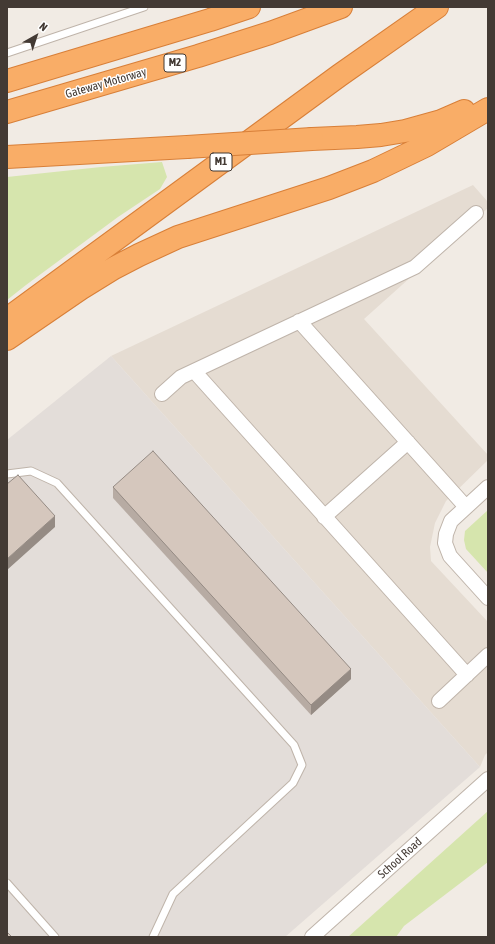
<!DOCTYPE html>
<style>
body{margin:0}
#map{position:relative;width:495px;height:944px;overflow:hidden;background:#f1ebe4;font-family:"Asap Condensed",sans-serif}
canvas{display:block}
.frame{position:absolute;inset:0;border:8px solid #433a34;pointer-events:none}
.north{position:absolute;left:16px;top:16px;width:40px;height:40px;-webkit-text-stroke:3px #fff;paint-order:stroke;rotate:39deg;font-size:11px;font-weight:700;line-height:16px;text-align:center;color:#433a34}
.north::after{content:'';display:block;margin:auto;width:14px;height:18px;background:#433a34;clip-path:polygon(50% 0,100% 100%,50% 72%,0 100%)}
</style>
<div id="map">
<canvas width="495" height="944"></canvas>
<div class="frame"></div>
<div class="north">N</div>
</div>
<script>
const ctx = document.querySelector('canvas').getContext('2d');
ctx.lineJoin = 'round';
function fill(path, color) { ctx.fillStyle = color; ctx.fill(path, 'evenodd'); }
const toPath = rows => new Path2D(rows.map(r => 'M' + r).join(''));
function strokePath(path, color, width, dash) { ctx.strokeStyle = color; ctx.lineWidth = width; ctx.lineCap = dash ? 'butt' : 'round'; ctx.setLineDash(dash || []); ctx.stroke(path); }
function label(font, color, halo, rows, align = 'center') {
  ctx.font = font + ' "Asap Condensed",sans-serif'; ctx.lineWidth = 3; ctx.setLineDash([]); ctx.textBaseline = 'middle'; ctx.strokeStyle = halo; ctx.fillStyle = color; for (const [text, x, y, turn = 0] of rows) {
    ctx.save(); ctx.translate(x, y); ctx.rotate((+turn || 0) * Math.PI / 180); ctx.textAlign = isNaN(turn) ? turn : align; if (halo) ctx.strokeText(text, 0, 0); ctx.fillText(text, 0, 0); ctx.restore();
  }
}
fill(toPath([
 [473,185,488,202,488,208,364,319,488,455,488,460,446,501,435,523,430,547,431,561,488,622,488,752,485,755,480,767,111,356]
]), '#e5dcd2');
fill(toPath([
 [111,356,480,767,285,937,7,937,7,440]
]), '#e3ddd9');
fill(toPath([
 [162,162,167,177,160,189,118,217,26,285,7,300,7,177,101,167],
 [488,510,488,573,466,549,464,540,465,531],
 [488,811,488,862,404,926,396,937,348,937]
]), '#d6e5ad');
const lane = toPath([
 [7,53,144,7],
 [7,474,31,471,57,483,294,745,302,765,293,783,173,894,153,937],
 [7,883,55,937]
]);
const street = toPath([
 [299,321,466,507],
 [194,371,467,675],
 [162,394,181,377,415,267,476,213],
 [488,487,451,521,446,534,445,543,450,556,488,598],
 [324,517,408,442],
 [439,701,488,655],
 [312,937,488,779]
]);
const highway = toPath([
 [7,81,210,20,249,7],
 [7,112,198,56,270,33,341,7],
 [312,139,357,137,381,135,405,131,441,121,464,111],
 [7,157,187,147],
 [7,319,340,75,437,7],
 [7,339,80,289,114,268,139,255,178,237,329,188,373,171,427,145,488,109]
]);
strokePath(lane, '#bfb4aa', 9);
strokePath(street, '#bfb4aa', 16);
strokePath(highway, '#d87f38', 24);
strokePath(lane, '#fff', 7);
strokePath(street, '#fff', 14);
strokePath(highway, '#f9ad67', 22);
const highwayBridge = toPath([
 [187,147,312,139]
]);
strokePath(highwayBridge, '#d87f38', 24, []);
strokePath(highwayBridge, '#f9ad67', 22);
fill(toPath([
 [113,487,351,679,311,715,113,498]
]), '#b7aba3');
fill(toPath([
 [55,516,55,527,7,570,7,559],
 [351,669,351,679,311,715,311,705]
]), '#958b84');
const building = toPath([
 [153,451,351,669,311,705,113,487,153,451],
 [18,475,55,516,7,559,7,484,18,475],
 [7,932,12,937,7,937,7,932]
]);
fill(building, '#d5c7bd');
strokePath(building, '#958b84', 1);
for (const [x, y, w] of [
 [175,63,22],
 [221,162,22]
]) { const box = new Path2D(); box.roundRect(x - w / 2, y - 9, w, 18, 3); ctx.fillStyle = '#fff'; ctx.fill(box); strokePath(box, '#433a34', 1); }
label('bold 11px', '#433a34', null, [
 ["M2",175,63],
 ["M1",221,162]
]);
label('12px', '#433a34', '#fff', [
 ["Gateway Motorway",106,83,-16],
 ["School Road",400,858,-42]
]);
</script>
